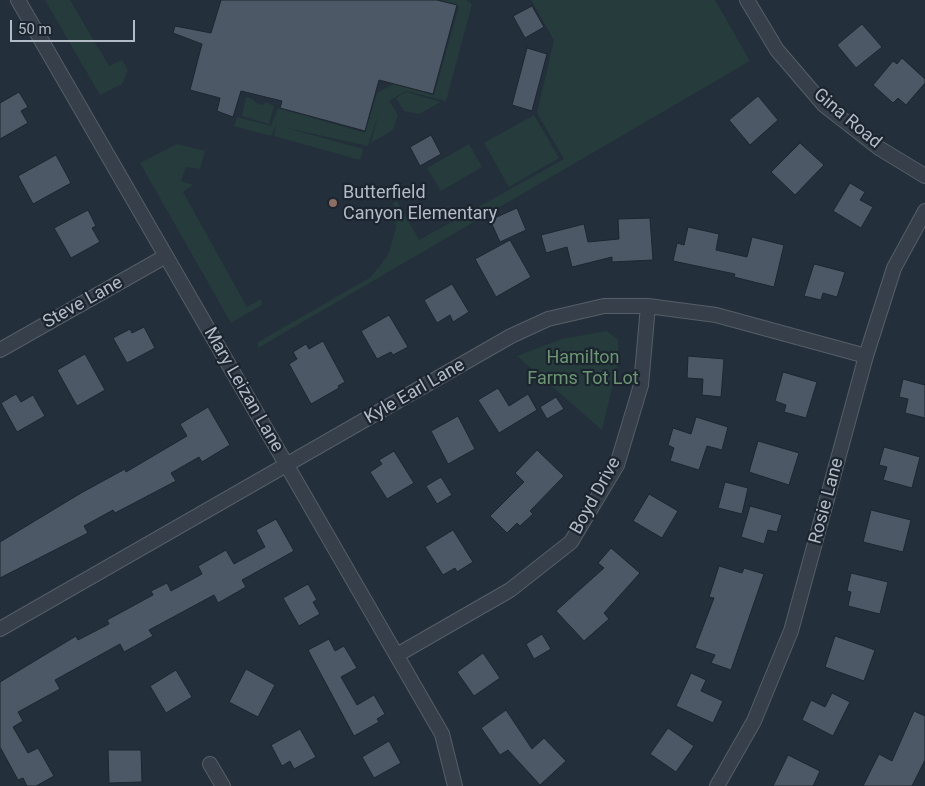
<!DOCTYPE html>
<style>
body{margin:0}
#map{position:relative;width:925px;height:786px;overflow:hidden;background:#232f3a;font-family:Roboto,sans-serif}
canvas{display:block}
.scale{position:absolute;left:10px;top:20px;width:125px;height:22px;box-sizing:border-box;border:2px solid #b2bbc6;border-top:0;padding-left:6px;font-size:15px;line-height:18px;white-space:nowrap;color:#b2bbc6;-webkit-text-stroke:4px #1c252f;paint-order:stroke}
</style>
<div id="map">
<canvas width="925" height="786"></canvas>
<div class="scale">50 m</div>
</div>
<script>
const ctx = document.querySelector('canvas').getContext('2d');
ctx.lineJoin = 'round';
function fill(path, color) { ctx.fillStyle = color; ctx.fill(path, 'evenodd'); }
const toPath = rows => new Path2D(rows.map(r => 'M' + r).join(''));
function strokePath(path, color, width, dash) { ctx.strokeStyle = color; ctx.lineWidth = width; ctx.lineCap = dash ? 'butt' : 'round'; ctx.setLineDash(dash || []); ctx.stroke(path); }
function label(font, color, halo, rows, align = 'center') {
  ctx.font = font + ' Roboto,sans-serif'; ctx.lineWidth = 4.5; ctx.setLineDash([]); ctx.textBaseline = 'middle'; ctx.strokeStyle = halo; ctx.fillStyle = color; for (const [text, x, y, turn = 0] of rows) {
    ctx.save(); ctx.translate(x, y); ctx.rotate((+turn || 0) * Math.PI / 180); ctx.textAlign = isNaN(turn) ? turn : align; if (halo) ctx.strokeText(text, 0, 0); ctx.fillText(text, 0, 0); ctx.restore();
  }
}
fill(toPath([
 [45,0,70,0,109,66,122,60,128,70,122,84,100,95],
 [440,0,466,0,472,4,446,101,406,91,389,101,398,115,393,130,371,143,378,115,368,146,283,127,363,149,360,160,274,136,276,125,271,136,234,126,237,117,271,126,278,108,365,133,377,93,393,84,434,95,459,6],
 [531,0,715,0,750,61,258,348,258,342,371,277,388,255,396,227,393,203,397,201,419,240,564,159,537,113,554,40],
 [406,92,441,102,419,114,404,111,396,98],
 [246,97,253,99,256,103,262,105,266,102,274,106,269,124,242,116],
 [534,115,559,158,509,187,484,143],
 [177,144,205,151,200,169,186,167,181,181,193,185,183,192,247,307,261,299,262,305,231,323,140,163],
 [469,144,482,167,441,191,427,168],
 [607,331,618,340,618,363,602,430,517,356,562,339]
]), '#263c3c');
const building = toPath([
 [221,0,437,0,457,5,433,94,379,80,365,131,280,108,282,101,241,91,233,117,217,111,220,98,190,90,202,44,173,33,175,26,211,33,221,0],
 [532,6,544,27,525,38,513,16,532,6],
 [862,24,882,47,856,68,837,45,862,24],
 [527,48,547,54,532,111,512,105,527,48],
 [902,58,925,79,925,83,906,105,898,98,893,103,873,85,893,61,897,64,902,58],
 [19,92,28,107,21,111,28,123,0,139,0,103,19,92],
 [758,96,778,120,750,145,729,120,758,96],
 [431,135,441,154,420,166,410,147,431,135],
 [800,143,824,165,795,195,771,172,800,143],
 [56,155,71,183,33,204,18,176,56,155],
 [850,183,865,192,860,200,873,207,861,228,833,211,850,183],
 [517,208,526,230,500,242,490,220,517,208],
 [88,210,96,226,92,228,100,242,71,258,54,228,88,210],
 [650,218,653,260,612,262,612,257,572,267,567,247,546,253,541,235,584,224,588,242,619,239,618,219,650,218],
 [688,227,719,234,716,250,747,257,752,237,784,245,774,287,734,277,735,274,673,261,677,243,684,245,688,227],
 [510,240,531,277,496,297,475,259,510,240],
 [814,264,845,272,837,297,823,293,821,300,804,296,814,264],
 [452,284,469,312,453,322,450,315,437,323,424,300,452,284],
 [389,315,408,347,393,355,391,352,377,359,361,331,389,315],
 [144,327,155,348,127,363,113,338,130,329,132,333,144,327],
 [323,341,345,382,338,386,339,388,311,404,289,364,297,359,293,352,306,344,309,349,323,341],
 [85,354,105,390,77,406,57,370,85,354],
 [688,356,724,359,721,397,702,395,703,379,687,378,688,356],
 [783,372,817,382,806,418,784,412,786,405,775,401,783,372],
 [903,379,925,385,925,418,905,413,908,399,899,397,903,379],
 [498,388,509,406,528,394,537,410,499,433,478,400,498,388],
 [16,394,21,402,33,395,45,416,17,432,1,403,16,394],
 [556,397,564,409,547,419,540,407,556,397],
 [208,407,230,445,202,462,199,457,171,473,176,481,115,513,113,510,84,526,88,533,0,578,0,542,81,493,125,469,126,472,187,436,180,424,208,407],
 [458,416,475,449,448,464,431,431,458,416],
 [696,417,728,427,722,450,707,446,699,470,670,461,674,448,668,445,673,428,691,434,696,417],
 [758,441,799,453,789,485,749,472,758,441],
 [884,447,920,457,912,488,883,480,887,467,879,465,884,447],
 [537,450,564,476,530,511,533,514,520,526,517,523,507,533,490,516,524,482,515,473,537,450],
 [394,451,414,483,387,499,370,472,382,464,379,460,394,451],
 [441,477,452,495,437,504,426,486,441,477],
 [725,482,748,488,742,514,718,508,725,482],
 [649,494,678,511,662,538,633,521,649,494],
 [750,506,782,515,777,532,768,530,764,544,741,537,750,506],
 [871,510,911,520,903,552,863,542,871,510],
 [276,519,294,551,242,580,246,587,218,603,214,595,149,630,153,636,124,652,120,644,55,680,60,689,18,712,23,721,13,727,28,753,38,748,54,776,36,786,27,786,23,778,18,780,0,747,0,682,76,636,78,640,109,624,107,620,153,595,151,591,167,583,171,591,202,574,198,566,226,550,234,564,265,547,256,530,276,519],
 [453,530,473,562,457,572,455,568,443,575,425,547,453,530],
 [611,548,640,573,604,613,609,619,584,641,556,611,604,568,598,563,611,548],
 [719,566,742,573,744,568,764,574,731,670,711,663,715,655,695,648,714,598,709,597,719,566],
 [851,573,888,582,880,614,848,606,851,592,847,591,851,573],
 [308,584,317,600,313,602,320,614,299,626,283,598,308,584],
 [542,634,551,649,534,659,526,644,542,634],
 [835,636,875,650,864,681,825,667,835,636],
 [329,639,335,651,344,646,357,668,341,677,357,705,374,695,385,714,377,719,379,722,354,736,308,650,329,639],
 [483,653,500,678,474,696,457,672,483,653],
 [246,669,275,685,258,717,229,702,246,669],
 [176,670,192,697,166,713,150,686,176,670],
 [691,673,706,680,701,691,723,701,713,723,676,706,691,673],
 [832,693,850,702,833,736,802,720,811,700,825,707,832,693],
 [506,710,532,749,544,738,566,761,540,785,508,750,500,755,481,728,506,710],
 [914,711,925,716,925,760,912,786,863,786,879,754,892,761,914,711],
 [668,728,694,746,676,772,650,754,668,728],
 [300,729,316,757,294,769,290,761,282,766,271,745,300,729],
 [389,741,401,763,374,778,362,757,389,741],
 [108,750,141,750,142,782,109,783,108,750],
 [788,755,820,771,813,786,773,786,788,755]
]);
fill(building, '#4c5865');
strokePath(building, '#1e2731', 1);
const street = toPath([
 [18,0,442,734,455,786],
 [747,0,777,50,824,105,879,148,925,176],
 [0,350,166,256],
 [0,629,511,336,548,319,604,306,648,306,716,315,866,356],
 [397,655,510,590,571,542,617,465,641,385,648,306],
 [210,764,223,786],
 [717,786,754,721,791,631,866,356,894,268,925,211]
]);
strokePath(street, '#555e68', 16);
strokePath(street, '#37404a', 14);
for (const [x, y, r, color] of [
 [333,203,5,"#8d6e63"]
]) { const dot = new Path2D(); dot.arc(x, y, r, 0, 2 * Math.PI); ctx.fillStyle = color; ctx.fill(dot); strokePath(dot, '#1c252f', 2); }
label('18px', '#b2bbc6', '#1c252f', [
 ["Gina Road",847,119,40],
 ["Steve Lane",83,303,-29],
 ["Mary Leizan Lane",243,390,60],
 ["Kyle Earl Lane",415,392,-30],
 ["Boyd Drive",596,496,-61],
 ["Rosie Lane",827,501,-75]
]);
label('18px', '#b2bbc6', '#1c252f', [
 ["Butterfield",343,193],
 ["Canyon Elementary",343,214]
], 'left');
label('18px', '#6a9670', '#1c252f', [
 ["Hamilton",583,358],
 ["Farms Tot Lot",583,379]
]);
</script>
